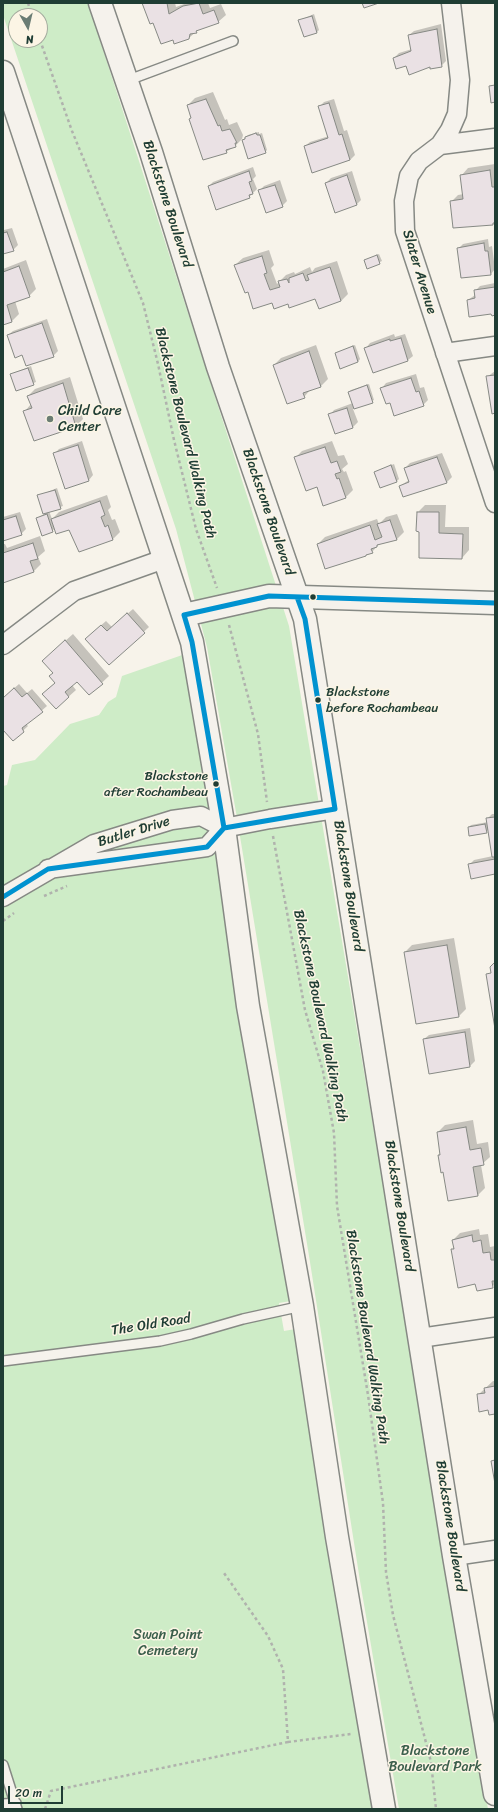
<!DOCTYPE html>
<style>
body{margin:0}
#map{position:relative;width:498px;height:1812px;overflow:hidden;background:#f7f3ea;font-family:Sriracha,sans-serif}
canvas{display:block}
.frame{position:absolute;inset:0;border:4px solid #1f3d34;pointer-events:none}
.north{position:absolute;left:8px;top:8px;width:40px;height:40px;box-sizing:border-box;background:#fcf5e5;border:1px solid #a4ab9e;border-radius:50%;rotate:172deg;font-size:11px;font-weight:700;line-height:16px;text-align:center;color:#1f3d34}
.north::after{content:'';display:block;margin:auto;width:14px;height:18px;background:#6b7d74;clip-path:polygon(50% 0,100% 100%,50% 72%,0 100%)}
.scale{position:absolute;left:8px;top:1786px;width:55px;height:18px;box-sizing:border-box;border:2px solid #1f3d34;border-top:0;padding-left:5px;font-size:12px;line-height:14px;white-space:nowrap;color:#1f3d34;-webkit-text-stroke:3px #fcf5e5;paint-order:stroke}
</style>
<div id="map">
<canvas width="498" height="1812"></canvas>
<div class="frame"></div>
<div class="north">N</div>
<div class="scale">20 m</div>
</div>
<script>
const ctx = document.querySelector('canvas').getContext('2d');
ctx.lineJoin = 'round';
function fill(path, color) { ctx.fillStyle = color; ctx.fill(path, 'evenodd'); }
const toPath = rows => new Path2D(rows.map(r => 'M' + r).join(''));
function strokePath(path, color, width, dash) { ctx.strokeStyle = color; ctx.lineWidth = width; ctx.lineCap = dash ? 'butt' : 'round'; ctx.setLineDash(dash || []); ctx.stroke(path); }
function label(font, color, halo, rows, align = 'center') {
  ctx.font = font + ' Sriracha,sans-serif'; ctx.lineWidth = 3; ctx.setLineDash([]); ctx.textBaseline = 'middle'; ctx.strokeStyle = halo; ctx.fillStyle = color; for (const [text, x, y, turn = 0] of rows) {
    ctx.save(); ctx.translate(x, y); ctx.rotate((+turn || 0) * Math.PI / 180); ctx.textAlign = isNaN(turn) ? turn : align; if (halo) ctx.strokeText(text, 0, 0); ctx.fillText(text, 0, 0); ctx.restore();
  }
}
fill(toPath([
 [3,3,88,3,289,626,488,1809,399,1809,360,1581,310,1262,237,818,207,647,176,529,3,15],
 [16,16,40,16,40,40,16,40],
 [188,653,297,1300,279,1303,284,1331,301,1328,377,1809,3,1809,3,786,7,785,12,765,35,760,70,724,99,715,108,702,116,697,122,676]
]), '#ceecc7');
fill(toPath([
 [144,3,175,3,176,7,187,3,208,3,210,8,221,4,226,15,218,22,199,29,189,38,173,39,154,21],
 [314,14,319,30,317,32,300,20],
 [441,24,446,61,441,66,407,64,394,58,399,53,412,49,409,35,414,31],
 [213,92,225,120,227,119,229,125,237,122,243,135,242,139,235,146,226,152,192,118,188,105,195,98],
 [334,99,344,131,347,130,355,155,350,160,313,172,305,146,310,142,329,136,319,107,324,102],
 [259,132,259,134,262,133,267,150,265,152,243,140,248,135],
 [495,164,495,221,492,224,451,202,458,195,464,194,461,176,468,168],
 [253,167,256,176,253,179,257,189,249,197,209,186,213,182],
 [352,171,361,200,356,205,326,183,331,178],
 [280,180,287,201,282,206,259,191,264,186],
 [3,227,4,230,12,228,18,245,13,250,3,253],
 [488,239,489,247,492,246,495,269,491,274,462,277,458,249,463,244],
 [269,250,274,265,271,268,277,284,286,275,294,272,295,274,310,267,312,272,315,268,337,261,348,294,341,301,319,308,316,298,289,303,272,302,249,291,235,265,243,258],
 [379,254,382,261,367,268,365,260],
 [26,260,36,289,29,296,15,301,19,314,12,321,3,324,3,269],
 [495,283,495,314,468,300,475,295,475,291,480,286],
 [47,319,58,351,53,356,8,335,13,331],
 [394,334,395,337,405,334,413,356,408,360,373,372,366,348,370,343],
 [316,345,328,379,321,386,311,389,304,397,274,365,281,358],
 [355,345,360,359,358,362,336,353],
 [31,366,36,382,16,390,11,374],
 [495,371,495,412,487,377],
 [416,374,420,388,424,387,428,400,423,405,391,401,382,388,386,383],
 [70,377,83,419,76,426,35,440,25,411,31,404,28,396,35,389],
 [369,384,374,400,353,409,358,422,353,427,335,432,330,415,334,410,353,403,349,392,351,390],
 [82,441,93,475,89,480,65,488,54,454,59,449],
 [332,441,338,456,344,455,348,464,342,469,344,472,346,471,353,490,346,497,318,486,295,458,302,451],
 [442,453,452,477,447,482,404,496,400,486,409,480,405,468,410,463],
 [394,464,399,479,397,481,375,472],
 [57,488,63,506,49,511,52,519,59,512,107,495,111,507,108,510,112,520,115,519,120,532,113,539,70,529,55,529,43,534,37,518,44,514,38,496],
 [425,505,446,505,445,527,469,527,469,550,462,558,420,531,417,530,418,512],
 [20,512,26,529,21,534,3,540,3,517],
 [397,514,404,532,397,539,379,544,372,552,366,555,318,544,325,537,377,519,379,524,386,517],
 [40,536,45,551,38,557,41,564,34,571,3,582,3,544,5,544,7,548],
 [133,609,149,627,109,664,91,634,106,621,112,627],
 [73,634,109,676,90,694,77,680,72,685,76,690,56,708,50,687,56,682,54,673,43,661],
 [19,684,27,693,32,689,47,706,26,724,28,726,13,740,3,728,3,698],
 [492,814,495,814,495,873,469,865,474,860,493,856,489,829,486,832,469,827,471,825,488,822,487,819],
 [454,938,466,1009,459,1016,405,952,412,945],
 [470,1028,475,1061,470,1066,424,1039,429,1035],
 [473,1120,477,1144,488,1142,490,1157,481,1165,485,1188,478,1195,439,1155,441,1153,438,1132,445,1125],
 [479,1229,480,1235,488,1234,490,1247,495,1246,495,1285,477,1290,476,1283,452,1250,454,1247,453,1240,460,1233],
 [493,1381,495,1381,495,1413,489,1409,478,1395]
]), '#0003');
const building = toPath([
 [142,3,167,3,169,14,183,6,199,3,203,14,214,10,219,23,196,31,197,33,190,34,189,39,174,44,173,40,161,44,153,23,150,24,142,3],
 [362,3,379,3,364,8,362,3],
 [312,16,317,33,304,37,298,20,312,16],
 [437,29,442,67,430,69,430,67,409,75,406,66,396,69,393,58,411,51,408,35,437,29],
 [495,81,495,102,491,103,489,86,495,85,495,81],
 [206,99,218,126,220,125,222,131,230,129,237,143,235,143,236,147,226,150,227,153,203,160,189,119,191,118,187,105,206,99],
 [329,103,339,135,342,134,350,160,312,173,304,146,328,138,318,106,329,103],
 [256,133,257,135,260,135,266,153,248,159,242,140,245,139,245,137,256,133],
 [490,170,492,187,495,187,495,223,493,223,493,225,453,228,450,201,463,199,460,175,490,170],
 [249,171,252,181,249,182,253,194,249,195,250,198,216,210,208,186,249,171],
 [347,175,357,205,335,213,325,183,347,175],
 [275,185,283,207,266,213,258,190,275,185],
 [7,232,14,251,3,254,3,233,7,232],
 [484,243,485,251,488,251,491,275,461,278,457,248,484,243],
 [377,255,380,264,367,269,364,260,377,255],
 [262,256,267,273,264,274,270,290,280,287,278,281,287,279,289,283,289,278,303,273,306,281,309,280,307,275,330,267,341,301,319,309,315,299,289,308,288,304,274,309,272,303,253,309,248,292,245,293,234,265,262,256],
 [19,266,30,297,7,305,12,322,3,325,3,272,19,266],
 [495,287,495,315,492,316,491,314,469,317,467,300,475,298,474,290,495,287],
 [42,323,54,357,26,366,22,355,15,358,7,335,42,323],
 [401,338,408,361,373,373,364,348,390,339,390,341,401,338],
 [353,346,358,362,340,369,335,353,353,346],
 [309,351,321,387,303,393,305,398,287,404,273,365,309,351],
 [28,368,34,385,16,391,10,374,28,368],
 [495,375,495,413,492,414,486,376,495,375],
 [411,378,416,392,419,391,424,406,394,416,390,403,386,404,380,388,411,378],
 [63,383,76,427,34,441,23,411,32,408,27,396,63,383],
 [367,385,373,403,354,409,348,392,367,385],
 [347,408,353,428,335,434,328,414,347,408],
 [78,445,89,481,65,489,53,453,78,445],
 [325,447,331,463,337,461,341,472,335,474,337,479,339,478,346,498,323,506,317,487,306,491,294,457,325,447],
 [437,457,447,483,403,497,399,486,409,482,404,468,437,457],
 [391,465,397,482,380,488,374,472,391,465],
 [55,490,61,509,43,514,37,495,55,490],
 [100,501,105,515,101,517,105,527,108,525,113,540,79,552,69,530,56,534,51,519,100,501],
 [417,512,439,512,439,533,463,534,462,559,419,558,419,532,416,531,417,512],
 [47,514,53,532,42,536,36,518,47,514],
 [16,516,22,535,3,541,3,520,16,516],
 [390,520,397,540,377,545,377,547,371,549,373,553,366,555,366,556,325,569,317,544,370,525,375,540,382,537,377,524,390,520],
 [33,543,38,559,30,561,34,572,3,583,3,553,33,543],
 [127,613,145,633,109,665,85,639,101,625,107,631,127,613],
 [65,640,103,684,89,695,77,682,65,692,69,697,56,709,42,694,55,683,49,676,53,673,42,661,65,640],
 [14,688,22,697,27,693,43,712,22,728,24,732,13,741,3,730,3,698,14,688],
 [495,817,495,857,492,857,486,818,495,817],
 [485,824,487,833,469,836,468,827,485,824],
 [495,859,495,874,471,879,468,864,495,859],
 [447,945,459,1017,416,1024,404,952,447,945],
 [495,962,495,1029,486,974,491,973,490,967,495,962],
 [465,1032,470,1067,429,1074,423,1039,465,1032],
 [466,1127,470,1150,481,1148,484,1165,473,1167,478,1196,448,1201,443,1172,441,1173,438,1155,440,1155,437,1132,466,1127],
 [472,1235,473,1242,481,1240,483,1253,490,1252,491,1260,495,1260,495,1281,492,1281,493,1288,477,1291,475,1284,458,1288,451,1249,454,1249,452,1240,472,1235],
 [495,1386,495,1414,489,1415,488,1410,479,1412,477,1394,485,1393,484,1388,495,1386],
 [495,1460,495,1484,491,1461,495,1460]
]);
fill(building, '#eae1e4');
strokePath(building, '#868984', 1);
const service = toPath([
 [126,81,233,41],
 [3,1361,160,1341,191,1334,243,1319,302,1306],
 [3,1765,17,1809],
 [3,1804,16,1803]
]);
const minor = toPath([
 [451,3,460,80,457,114,450,130,440,145,419,161,409,176,404,201,405,231,495,503],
 [440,145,495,138],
 [445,353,495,346],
 [3,645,74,591,164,559],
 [48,869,207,847,224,828,270,819,335,809],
 [3,897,94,844,172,820,201,816,224,828],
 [420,1338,495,1327],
 [454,1556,495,1550]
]);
const tertiary = toPath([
 [184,615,269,596,495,603]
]);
const secondary = toPath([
 [100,3,151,152,218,367,305,619,454,1556,495,1794],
 [3,72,192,642,224,828,248,1006,302,1306,337,1537,384,1809]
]);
strokePath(service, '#868984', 12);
strokePath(minor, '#868984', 21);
strokePath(tertiary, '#868984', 25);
strokePath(secondary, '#868984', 25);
strokePath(toPath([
 [28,3,32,16],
 [40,40,72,131,143,303,158,364,174,440,196,529,217,588],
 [229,625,258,734,267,802],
 [273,836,305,1010,323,1071,334,1133,337,1206,368,1395,383,1503,386,1572,393,1615,431,1762,436,1809],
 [44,896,67,886],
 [3,921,14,913],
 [288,1742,351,1734],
 [45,1809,51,1791,288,1742,283,1669,268,1636,224,1573]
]), '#b0b2ad', 2.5, [3, 3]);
strokePath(service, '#f5f2ec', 9);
strokePath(minor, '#f5f2ec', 18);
strokePath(tertiary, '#f5f2ec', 22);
strokePath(secondary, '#f5f2ec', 22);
strokePath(toPath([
 [224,828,192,642,184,615,269,596,495,603],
 [3,897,48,869,207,847,224,828,335,809,305,619,297,597]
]), '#0092d0', 5);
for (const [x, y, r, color] of [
 [50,419,4,"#6b7d74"],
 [313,597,3.5,"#1f3d34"],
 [318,700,3.5,"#1f3d34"],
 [216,784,3.5,"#1f3d34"]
]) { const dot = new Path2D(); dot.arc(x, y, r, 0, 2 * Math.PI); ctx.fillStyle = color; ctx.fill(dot); strokePath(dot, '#fcf5e5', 1.5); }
label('13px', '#1f3d34', '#fcf5e5', [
 ["Blackstone",326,693],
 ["before Rochambeau",326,709],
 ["Blackstone",208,777,"right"],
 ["after Rochambeau",208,793,"right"]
], 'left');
label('14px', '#1f3d34', '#fcf5e5', [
 ["Blackstone Boulevard",167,204,72],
 ["Slater Avenue",419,272,73],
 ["Blackstone Boulevard Walking Path",185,433,76],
 ["Blackstone Boulevard",268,512,71],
 ["Butler Drive",134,832,-17],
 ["Blackstone Boulevard",348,886,81],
 ["Blackstone Boulevard Walking Path",320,1016,78],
 ["Blackstone Boulevard",399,1206,81],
 ["The Old Road",151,1325,-9],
 ["Blackstone Boulevard Walking Path",367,1337,81],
 ["Blackstone Boulevard",450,1526,81]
]);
label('14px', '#1f3d34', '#fcf5e5', [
 ["Child Care",58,411],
 ["Center",58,427]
], 'left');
label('14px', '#3b5f4c', '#fcf5e5', [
 ["Swan Point",168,1635],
 ["Cemetery",168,1651],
 ["Blackstone",435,1751],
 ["Boulevard Park",435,1767]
]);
</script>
